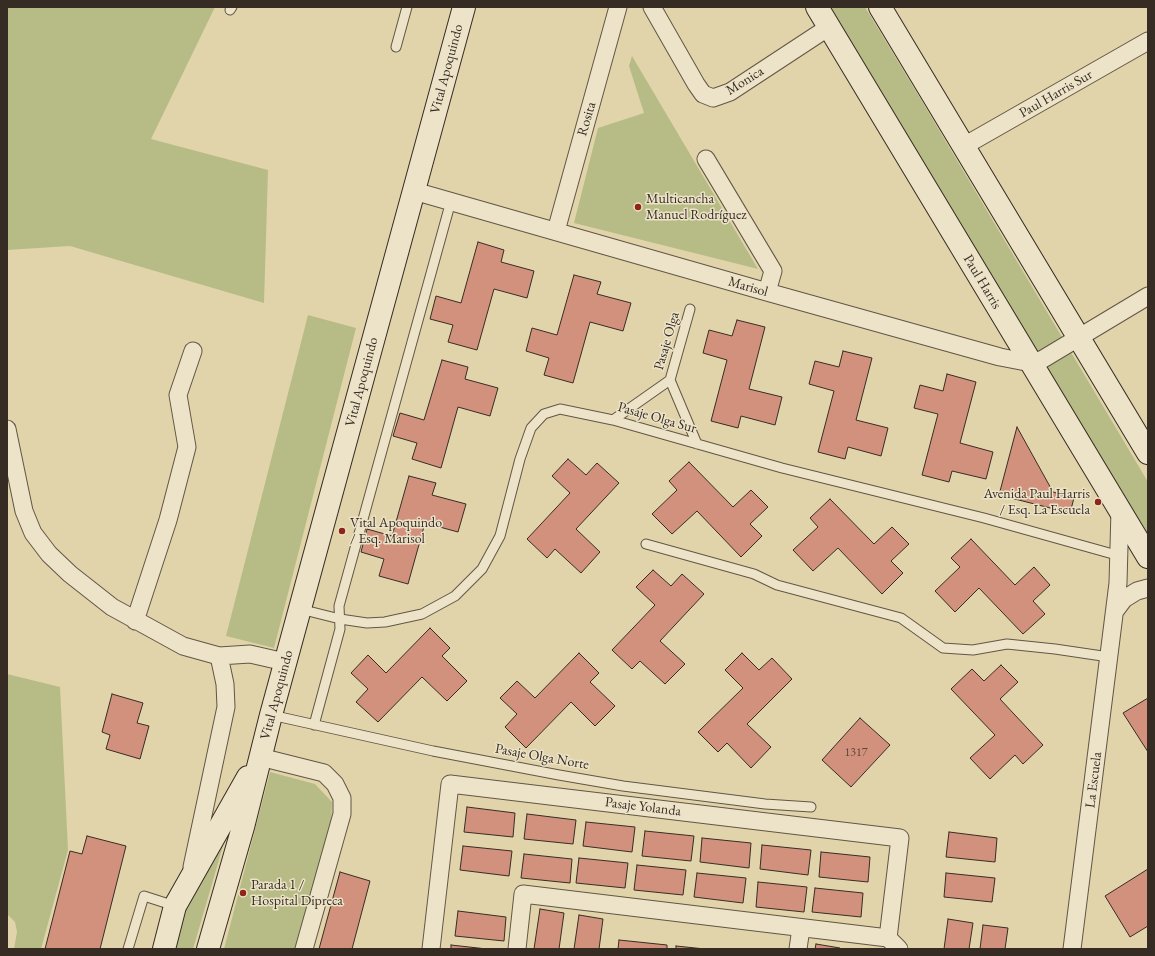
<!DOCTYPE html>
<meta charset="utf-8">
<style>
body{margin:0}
#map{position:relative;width:1155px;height:956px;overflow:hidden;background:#e1d4aa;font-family:"EB Garamond",serif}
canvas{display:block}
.frame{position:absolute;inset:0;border:8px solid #372c24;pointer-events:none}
</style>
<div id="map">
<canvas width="1155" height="956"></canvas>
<div class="frame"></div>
</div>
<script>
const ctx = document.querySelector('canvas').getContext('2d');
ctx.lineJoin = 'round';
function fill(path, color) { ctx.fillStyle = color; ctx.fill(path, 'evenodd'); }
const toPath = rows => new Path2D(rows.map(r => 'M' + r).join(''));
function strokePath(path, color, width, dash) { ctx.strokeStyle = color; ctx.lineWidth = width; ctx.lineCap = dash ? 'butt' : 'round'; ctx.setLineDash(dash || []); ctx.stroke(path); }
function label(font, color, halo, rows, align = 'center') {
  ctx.font = font + ' "EB Garamond",serif'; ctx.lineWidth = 3; ctx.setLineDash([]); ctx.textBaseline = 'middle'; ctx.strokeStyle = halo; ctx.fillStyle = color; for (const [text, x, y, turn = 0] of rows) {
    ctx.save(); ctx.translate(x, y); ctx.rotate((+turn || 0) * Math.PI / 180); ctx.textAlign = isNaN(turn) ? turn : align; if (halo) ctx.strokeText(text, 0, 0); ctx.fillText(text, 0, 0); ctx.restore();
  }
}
fill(toPath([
 [7,7,215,7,151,139,268,170,264,303,70,246,7,250],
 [829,7,865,7,920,98,1148,482,1148,534],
 [632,56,758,269,574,223,598,128,644,113,629,66],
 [308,315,356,328,274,648,226,636],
 [7,674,60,687,68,850,41,949,14,949,17,932,15,922,7,914],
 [270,772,315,784,332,802,331,832,296,949,224,949],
 [225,839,193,949,174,949,187,900]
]), '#b7bc86');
const building = toPath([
 [478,242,504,250,501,262,534,271,527,298,494,289,477,350,448,342,453,325,430,319,436,296,461,303,478,242],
 [574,275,601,282,597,294,631,303,623,331,590,322,573,383,544,375,549,358,526,351,532,328,557,335,574,275],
 [737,320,765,327,749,389,782,397,775,425,741,416,738,428,711,421,727,360,703,353,709,330,732,336,737,320],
 [843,351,872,358,856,420,888,428,881,456,848,447,845,459,818,452,834,391,809,384,815,361,839,367,843,351],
 [442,360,468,367,465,379,498,388,490,416,458,407,441,468,412,459,417,443,393,436,400,413,424,420,442,360],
 [947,374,976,382,960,443,993,452,986,479,952,471,949,482,922,475,938,414,914,408,920,385,943,391,947,374],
 [1017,427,1053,492,1074,498,1070,513,999,495,1017,427],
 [568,459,586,475,597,463,619,483,576,529,600,552,581,573,555,549,547,558,527,539,570,493,552,476,568,459],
 [689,462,733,507,751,490,768,507,750,524,762,536,741,557,697,511,672,534,652,514,677,490,669,481,689,462],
 [409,476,436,483,432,495,466,504,458,532,425,523,408,584,379,576,384,559,361,552,367,529,392,536,409,476],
 [830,499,874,544,892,527,909,544,891,561,903,573,882,594,838,548,813,571,793,550,818,527,810,518,830,499],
 [971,539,1015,585,1034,567,1050,585,1033,601,1045,614,1023,634,979,588,955,612,935,591,960,567,951,558,971,539],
 [653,570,671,586,682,574,704,594,660,641,685,664,665,684,640,661,632,669,612,650,655,605,636,587,653,570],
 [430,628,450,648,442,656,467,681,447,701,422,677,378,722,356,702,368,689,351,673,368,655,386,673,430,628],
 [579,653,599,673,590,682,615,706,595,726,571,702,526,748,505,727,517,714,500,698,517,681,535,698,579,653],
 [742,653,759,670,772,658,792,679,747,724,771,747,751,768,727,743,718,752,698,732,743,688,725,670,742,653],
 [1001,665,1018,682,1000,699,1043,745,1023,764,1015,755,990,779,970,758,995,735,951,689,972,669,984,681,1001,665],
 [112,694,143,703,137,723,149,726,140,759,106,749,110,735,102,732,112,694],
 [1148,698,1148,752,1123,713,1148,698],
 [860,718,890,745,851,787,822,760,860,718],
 [467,807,515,813,513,837,464,832,467,807],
 [527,814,576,820,573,844,524,839,527,814],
 [586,822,635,827,632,852,583,846,586,822],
 [645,831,694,836,691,861,642,856,645,831],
 [949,832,997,838,995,862,946,857,949,832],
 [87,836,126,846,100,949,45,949,70,851,82,854,87,836],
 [702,838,751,843,749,868,700,862,702,838],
 [762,845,811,850,808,875,760,869,762,845],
 [463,846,512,851,509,876,460,870,463,846],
 [821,852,870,857,868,882,819,877,821,852],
 [524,854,572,859,570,883,521,878,524,854],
 [579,858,628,863,625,888,576,883,579,858],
 [637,865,686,870,683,895,634,890,637,865],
 [1148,869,1148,926,1130,937,1105,896,1148,869],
 [340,872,370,881,352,949,319,949,340,872],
 [697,873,746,878,743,903,694,897,697,873],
 [946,873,995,878,992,902,944,897,946,873],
 [758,882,807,887,804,912,756,907,758,882],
 [815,888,863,893,861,917,812,912,815,888],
 [540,909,564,913,559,949,534,949,540,909],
 [458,911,506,917,504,941,455,936,458,911],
 [579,915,603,919,599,949,574,949,579,915],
 [948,919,973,923,969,949,944,949,948,919],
 [983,925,1008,928,1005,949,980,949,983,925],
 [619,940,667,945,667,949,618,949,619,940],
 [816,944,840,948,840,949,815,949,816,944],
 [451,945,487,949,451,949,451,945],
 [676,946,705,949,676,949,676,946]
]);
fill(building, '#d2917d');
strokePath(building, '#372c24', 1);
const lane = toPath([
 [230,10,232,7],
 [396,47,407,7],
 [670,380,697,444],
 [613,420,670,380,690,309],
 [646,544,754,574,777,585,901,618,943,648,973,650,1007,644,1055,649,1109,657],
 [300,609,340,619,367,623,385,622,422,614,455,596,482,569,500,536,520,459,531,428,544,414,560,409,613,420,782,468,984,518,1120,556],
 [271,715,433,751,559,775,623,786,765,804,811,807],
 [314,725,340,629,339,606,451,201],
 [128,949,144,896,175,906]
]);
const street = toPath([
 [652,7,696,84,703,94,713,98,730,92,829,27],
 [964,146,1148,41],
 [706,159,773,271,767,292],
 [414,191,767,292,1000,357,1031,363,1043,359,1148,296],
 [556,231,618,7],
 [7,429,24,511,33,533,49,554,70,574,112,607,183,646,219,656,250,654,285,662],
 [1115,611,1124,599,1137,591,1148,588],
 [135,621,168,520,187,447,178,395,193,351],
 [260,757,324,773,335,784,342,798,342,814,304,949],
 [192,867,226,707,225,684,219,656],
 [431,949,450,784,900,838,888,938],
 [517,949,523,894,888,938,899,949],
 [798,949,801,928],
 [1072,949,1118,583,1120,510]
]);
const secondary = toPath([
 [817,7,1148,557],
 [880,7,1148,453],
 [164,949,175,906,248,777],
 [208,949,243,827,271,715,464,7]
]);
strokePath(lane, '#625646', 11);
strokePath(street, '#625646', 19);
strokePath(secondary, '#372c24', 24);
strokePath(lane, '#ece3c8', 9);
strokePath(street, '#ece3c8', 17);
strokePath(secondary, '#ece3c8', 22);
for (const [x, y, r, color] of [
 [638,207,4,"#8f2418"],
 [1098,502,4,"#8f2418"],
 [342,531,4,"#8f2418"],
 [243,893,4,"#8f2418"]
]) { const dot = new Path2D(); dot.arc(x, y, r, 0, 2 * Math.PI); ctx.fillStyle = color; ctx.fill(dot); strokePath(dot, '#ece3c8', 1.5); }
label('12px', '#5e453a', null, [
 ["1317",856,753]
]);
label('14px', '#372c24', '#ece3c8', [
 ["Vital Apoquindo",447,69,-75],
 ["Monica",745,81,-32],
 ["Paul Harris Sur",1056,94,-30],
 ["Rosita",587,119,-74],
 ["Paul Harris",982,282,59],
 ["Marisol",748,287,16],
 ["Pasaje Olga",667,341,-74],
 ["Vital Apoquindo",362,382,-75],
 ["Pasaje Olga Sur",657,418,16],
 ["Vital Apoquindo",277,695,-75],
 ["Pasaje Olga Norte",542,757,10],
 ["La Escuela",1094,780,-83],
 ["Pasaje Yolanda",643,807,7]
]);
label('14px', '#372c24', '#ece3c8', [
 ["Multicancha",646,199],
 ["Manuel Rodríguez",646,215],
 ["Avenida Paul Harris",1090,494,"right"],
 ["/ Esq. La Escuela",1090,510,"right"],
 ["Vital Apoquindo",350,523],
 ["/ Esq. Marisol",350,539],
 ["Parada 1 /",251,885],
 ["Hospital Dipreca",251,901]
], 'left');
</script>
